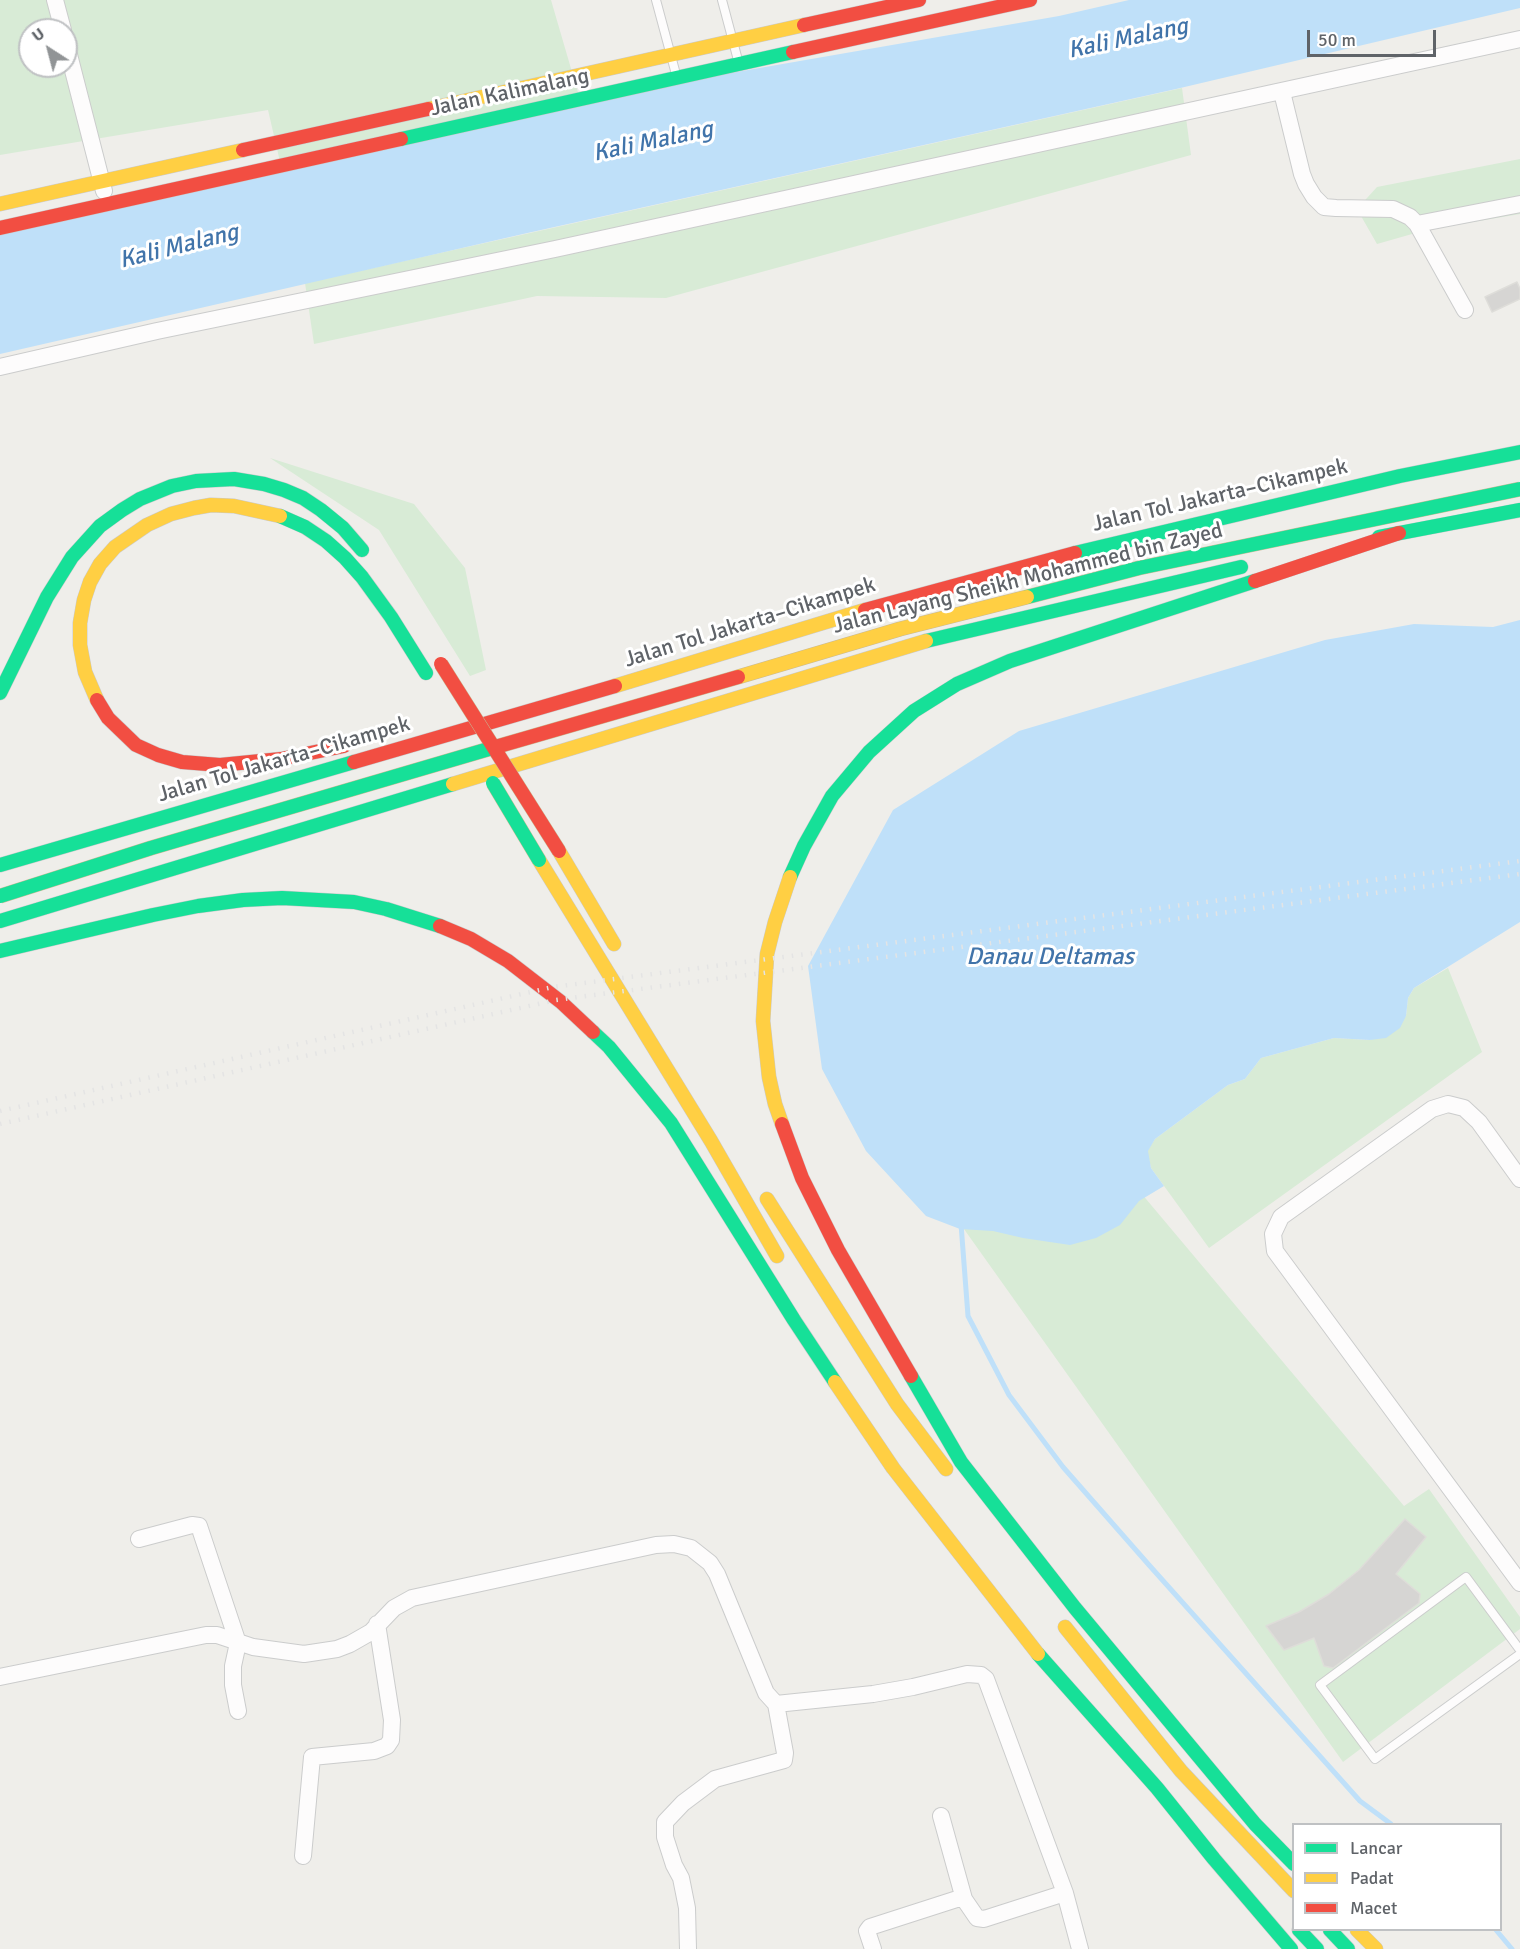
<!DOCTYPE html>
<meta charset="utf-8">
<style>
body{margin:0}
#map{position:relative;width:1520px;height:1949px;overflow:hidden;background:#efeeea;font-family:Signika,sans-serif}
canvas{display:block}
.legend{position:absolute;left:1292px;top:1823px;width:210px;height:108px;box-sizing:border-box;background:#fff;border:2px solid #bfc1c3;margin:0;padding:8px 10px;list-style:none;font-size:18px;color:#5f6368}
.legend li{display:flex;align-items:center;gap:12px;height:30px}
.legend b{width:30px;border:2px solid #bfc1c3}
.north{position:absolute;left:18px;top:18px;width:60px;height:60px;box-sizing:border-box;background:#fff;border:2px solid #bfc1c3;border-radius:50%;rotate:324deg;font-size:16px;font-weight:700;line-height:24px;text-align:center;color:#5f6368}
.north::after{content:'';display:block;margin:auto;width:21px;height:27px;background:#919496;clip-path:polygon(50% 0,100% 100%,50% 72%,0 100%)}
.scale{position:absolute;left:1307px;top:30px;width:129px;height:27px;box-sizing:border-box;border:3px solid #5f6368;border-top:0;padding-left:8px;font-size:18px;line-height:21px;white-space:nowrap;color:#5f6368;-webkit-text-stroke:4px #fff;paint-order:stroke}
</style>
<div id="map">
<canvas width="1520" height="1949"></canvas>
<ul class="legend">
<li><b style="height:8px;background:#16e098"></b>Lancar</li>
<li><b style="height:8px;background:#ffcf43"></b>Padat</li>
<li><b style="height:8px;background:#f24e42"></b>Macet</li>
</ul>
<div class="north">U</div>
<div class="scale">50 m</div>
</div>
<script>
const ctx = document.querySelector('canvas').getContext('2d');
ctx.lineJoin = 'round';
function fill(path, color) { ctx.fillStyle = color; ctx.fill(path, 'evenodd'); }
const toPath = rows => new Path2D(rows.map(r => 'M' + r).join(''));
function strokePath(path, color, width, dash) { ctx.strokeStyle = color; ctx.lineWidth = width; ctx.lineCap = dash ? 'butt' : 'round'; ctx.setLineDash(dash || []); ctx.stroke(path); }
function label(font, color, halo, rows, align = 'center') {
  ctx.font = font + ' Signika,sans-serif'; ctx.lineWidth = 6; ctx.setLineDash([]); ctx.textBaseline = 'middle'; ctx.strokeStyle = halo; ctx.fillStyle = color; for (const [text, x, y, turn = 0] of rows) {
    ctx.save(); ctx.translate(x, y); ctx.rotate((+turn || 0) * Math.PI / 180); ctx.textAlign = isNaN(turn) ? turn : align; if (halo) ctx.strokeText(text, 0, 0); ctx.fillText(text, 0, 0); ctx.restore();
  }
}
fill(toPath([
 [0,0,551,0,579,96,281,166,268,110,0,155],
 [30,30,66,30,66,66,30,66],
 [1182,88,1191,155,666,298,537,296,314,344,305,283],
 [1520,159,1520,214,1426,230,1377,244,1357,209,1377,187],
 [270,458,414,504,465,568,486,670,470,676,379,530],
 [1448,968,1482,1052,1209,1248,1151,1168,1147,1151,1155,1139,1228,1085,1245,1079,1261,1058,1334,1038,1370,1040,1406,1016,1408,998,1414,988],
 [1078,1118,1404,1506,1429,1489,1520,1617,1520,1629,1343,1762,949,1208]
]), '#d8ebd6');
fill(toPath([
 [1129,0,1520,0,1520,8,1176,89,523,234,0,354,0,228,581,99,1059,16],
 [1520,620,1520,922,1414,988,1408,998,1406,1016,1400,1028,1386,1038,1370,1040,1334,1038,1261,1058,1245,1079,1228,1085,1155,1139,1148,1151,1151,1168,1164,1186,1139,1201,1120,1225,1096,1238,1070,1245,1023,1238,993,1231,960,1229,926,1216,866,1151,822,1069,808,966,893,810,1019,731,1325,640,1414,624,1493,627]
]), '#bfe0f9');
strokePath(toPath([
 [961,1224,968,1316,1009,1395,1063,1467,1149,1565,1360,1801,1391,1824],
 [1496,1930,1512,1949]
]), '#bfe0f9', 5);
const building = toPath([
 [1517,282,1520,289,1520,299,1492,312,1485,297,1517,282],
 [1405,1519,1426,1537,1396,1574,1420,1594,1419,1603,1333,1668,1324,1666,1314,1638,1284,1650,1266,1626,1299,1612,1329,1594,1359,1570,1405,1519]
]);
fill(building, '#d6d5d3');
strokePath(building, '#deddd9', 1.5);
const lane = toPath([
 [656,0,677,78],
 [722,0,739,64],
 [1520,1650,1466,1577,1320,1685,1375,1759,1520,1654]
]);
const street = toPath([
 [55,0,63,30],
 [66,43,104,191],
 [1282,92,1302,174,1306,184,1314,197,1324,207,1336,208,1393,209,1410,217,1417,224,1465,310],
 [1417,224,1520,204],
 [0,367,157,331,555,249,1520,39],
 [1520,1179,1479,1122,1464,1108,1448,1104,1432,1109,1281,1217,1273,1234,1275,1251,1520,1583],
 [139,1539,192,1525,199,1526,238,1643,233,1666,233,1685,238,1711],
 [0,1677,206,1635,217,1635,253,1647,304,1654,337,1649,350,1644,371,1632,394,1608,412,1598,656,1545,674,1544,691,1548,710,1563,717,1574,766,1693,776,1704,873,1694,913,1687,967,1674,981,1675,986,1679,1065,1893,1080,1949],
 [941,1816,964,1899],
 [303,1856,312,1757,374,1751,387,1746,391,1740,392,1720,377,1624],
 [688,1949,687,1908,681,1878,674,1865,665,1837,665,1822,683,1803,715,1779,784,1760,785,1753,776,1704],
 [873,1949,867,1931,870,1927,957,1899,964,1899,977,1918,984,1919,1065,1893]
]);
const fast = toPath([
 [401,139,793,52],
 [280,516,305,527,326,541,345,558,362,577,391,617,426,673],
 [1379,537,1520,510],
 [1075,553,1400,476,1520,452],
 [926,641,1241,567],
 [0,693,47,597,72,557,100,526,122,510,140,499,172,486,196,481,234,479,264,484,284,490,303,498,321,510,343,528,362,550],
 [0,865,354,762],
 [790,877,804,846,832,796,869,752,914,711,957,684,1010,661,1255,581],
 [0,921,453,784],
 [0,951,153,915,198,906,243,900,282,898,354,902,386,909,440,926],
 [593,1032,609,1047,671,1123,794,1320,835,1382],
 [911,1376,961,1462,1075,1608,1255,1824,1294,1864],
 [1038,1654,1157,1788,1214,1859,1291,1949],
 [1299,1930,1317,1949],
 [1330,1930,1348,1949]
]);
const slow = toPath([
 [428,109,804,25],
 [0,204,243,150],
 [615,686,865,610],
 [97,700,85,672,80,645,80,623,84,600,90,582,100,564,115,547,147,525,171,514,194,508,211,505,234,506,280,516],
 [453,784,926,641],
 [559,851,614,944],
 [539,860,711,1141,777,1256],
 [782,1124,775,1104,769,1077,763,1021,767,954,775,922,790,877],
 [767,1199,897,1404,946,1469],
 [835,1382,893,1468,1038,1654],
 [1065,1627,1181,1771,1294,1891],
 [1357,1930,1376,1949]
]);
const jam = toPath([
 [804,25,919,0],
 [793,52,1030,0],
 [243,150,428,109],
 [0,228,401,139],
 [1255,581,1399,533],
 [865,610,1075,553],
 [97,700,108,718,136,745,158,755,182,762,220,765,281,759,344,746],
 [354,762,615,686],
 [440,926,471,939,508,961,561,1002,593,1032],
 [782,1124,802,1178,838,1250,911,1376]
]);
strokePath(lane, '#cbcccc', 10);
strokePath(street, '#cbcccc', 18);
strokePath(fast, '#cacacb', 15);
strokePath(slow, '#cacacb', 15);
strokePath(jam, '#cacacb', 15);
strokePath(lane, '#fdfcfc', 8);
strokePath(street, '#fdfcfc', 16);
strokePath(fast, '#16e098', 14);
strokePath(slow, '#ffcf43', 14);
strokePath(jam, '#f24e42', 14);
strokePath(toPath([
 [0,1111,553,987,1520,861],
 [0,1124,556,1000,1520,874]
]), '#e4e4e4', 4.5, [1.5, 8]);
const fastBridge = toPath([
 [1027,597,1139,568,1520,489],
 [493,783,539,860],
 [0,896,151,848,499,746]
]);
const slowBridge = toPath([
 [738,677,900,629,1027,597]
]);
const jamBridge = toPath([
 [441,664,559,851],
 [499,746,738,677]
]);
strokePath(fastBridge, '#c8b996', 15, []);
strokePath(slowBridge, '#c8b996', 15, []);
strokePath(jamBridge, '#c8b996', 15, []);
strokePath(fastBridge, '#16e098', 14);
strokePath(slowBridge, '#ffcf43', 14);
strokePath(jamBridge, '#f24e42', 14);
label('22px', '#5f6368', '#fff', [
 ["Jalan Kalimalang",510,93,-12],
 ["Jalan Tol Jakarta–Cikampek",1220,496,-13],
 ["Jalan Layang Sheikh Mohammed bin Zayed",1028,579,-14],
 ["Jalan Tol Jakarta–Cikampek",750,623,-17],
 ["Jalan Tol Jakarta–Cikampek",284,760,-16]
]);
label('italic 24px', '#4174aa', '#fff', [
 ["Kali Malang",1128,39,-12],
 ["Kali Malang",653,142,-12],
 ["Kali Malang",179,247,-14],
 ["Danau Deltamas",1050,958]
]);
</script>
